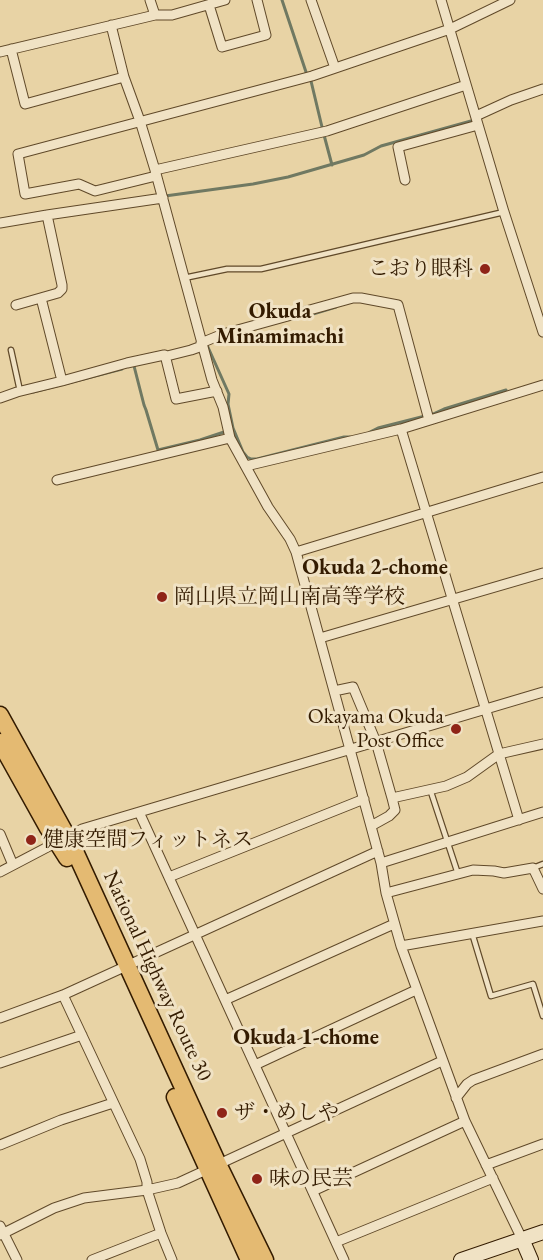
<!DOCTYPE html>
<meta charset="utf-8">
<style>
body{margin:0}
canvas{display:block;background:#e8d3a5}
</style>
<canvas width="543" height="1260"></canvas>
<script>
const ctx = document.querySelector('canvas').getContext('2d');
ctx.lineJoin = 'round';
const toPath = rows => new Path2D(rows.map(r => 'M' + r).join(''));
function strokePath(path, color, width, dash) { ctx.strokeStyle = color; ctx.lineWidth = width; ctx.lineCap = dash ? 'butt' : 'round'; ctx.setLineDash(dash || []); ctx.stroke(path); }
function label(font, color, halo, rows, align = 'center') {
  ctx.font = font + ' "EB Garamond","Noto Serif JP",serif'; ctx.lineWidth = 6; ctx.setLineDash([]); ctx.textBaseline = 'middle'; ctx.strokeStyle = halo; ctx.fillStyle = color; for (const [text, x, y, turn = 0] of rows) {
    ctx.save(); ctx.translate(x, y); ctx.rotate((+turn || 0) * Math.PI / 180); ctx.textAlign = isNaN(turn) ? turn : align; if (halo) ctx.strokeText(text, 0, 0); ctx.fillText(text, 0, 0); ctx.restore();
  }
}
strokePath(toPath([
 [282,0,306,72],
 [311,81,322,127],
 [324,135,332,165],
 [165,196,253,184,288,177,364,155,381,146,471,121],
 [313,314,336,307],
 [207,345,229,394,228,404,233,428,243,452,247,457,251,459,257,459,344,437,350,437],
 [134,366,144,405,146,410,158,450,200,440,224,432],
 [33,392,122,369],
 [370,432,378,428,433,414,444,409,506,390]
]), '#707962', 3);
const lane = toPath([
 [184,278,227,269,261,269,504,212],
 [11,350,20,391],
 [430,789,458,874],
 [533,868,543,864],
 [472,933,491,996,533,984,543,1016]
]);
const street = toPath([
 [150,0,155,15],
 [311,0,335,68],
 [441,0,504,212,543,332],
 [209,5,222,47,266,35,257,0],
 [111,25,124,77,140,121,155,170,212,380,223,407,230,438,268,507,290,539,296,552,381,863,386,893,401,946,465,1121,522,1239],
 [11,49,25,104,124,77],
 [0,52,155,15,172,15,225,0],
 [476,116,511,100,543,89],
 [155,170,327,131,466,85],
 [156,176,95,191,79,184,25,194,18,154,312,76,450,29,510,0],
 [405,180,398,147,478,125],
 [0,223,47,215,163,198],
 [41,298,62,381],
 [16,305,58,293,62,289,62,285,47,215],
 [201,343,223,334,353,298,361,298,398,305,429,420],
 [165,355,176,399,217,391],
 [0,398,17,392,62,381,127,363,164,355,167,356,191,350,202,346],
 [401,429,519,820],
 [246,466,401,429,543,385],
 [57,480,230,438],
 [296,552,543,477],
 [320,638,543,573],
 [334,691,353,687,376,742,392,798,395,810,389,816,371,826],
 [392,798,446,786,467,777,499,754,543,744],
 [139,812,344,1260],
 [0,834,13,865],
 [381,863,543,812],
 [0,872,82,829,543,692],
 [169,877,364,799],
 [386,893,473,870,494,871,504,873,533,868,543,889],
 [401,946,543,921],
 [63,995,140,1159,147,1182,147,1190,161,1233,172,1260],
 [225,1000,394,924],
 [0,1018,63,995,378,851],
 [0,1063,82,1035],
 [255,1065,416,990],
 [456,1098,467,1084,473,1080,543,1054],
 [0,1145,61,1120,113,1103],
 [486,1165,543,1144],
 [313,1191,465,1121],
 [0,1226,17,1260],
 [0,1235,54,1208,84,1198,147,1190,178,1183,442,1061],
 [336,1242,493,1178],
 [92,1260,161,1233]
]);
const secondary = toPath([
 [522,1239,531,1260],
 [461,1260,543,1232]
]);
const highway = toPath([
 [0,715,73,847,218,1164,265,1260],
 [0,742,48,828,67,858],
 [175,1097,249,1260]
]);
strokePath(lane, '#604929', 7);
strokePath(street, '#604929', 11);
strokePath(secondary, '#331b00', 16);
strokePath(highway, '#331b00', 19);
strokePath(lane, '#f0e2c4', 4.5);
strokePath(street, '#f0e2c4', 9);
strokePath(secondary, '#f0e2c4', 14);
strokePath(highway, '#e4ba72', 16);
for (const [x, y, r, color] of [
 [485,269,6,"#8f2418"],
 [162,597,6,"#8f2418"],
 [456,729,6,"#8f2418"],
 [31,840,6,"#8f2418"],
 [222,1113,6,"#8f2418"],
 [257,1179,6,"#8f2418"]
]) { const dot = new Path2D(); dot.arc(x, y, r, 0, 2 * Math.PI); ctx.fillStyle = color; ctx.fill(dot); strokePath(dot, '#f0e2c4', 2); }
label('21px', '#331b00', '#f0e2c4', [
 ["こおり眼科",473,269,"right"],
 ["岡山県立岡山南高等学校",174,597],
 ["Okayama Okuda",444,717,"right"],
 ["Post Office",444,741,"right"],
 ["健康空間フィットネス",43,840],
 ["ザ・めしや",234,1113],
 ["味の民芸",269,1179]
], 'left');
label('21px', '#331b00', '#f0e2c4', [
 ["National Highway Route 30",157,976,65]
]);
label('bold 22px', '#331b00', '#f0e2c4', [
 ["Okuda",280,312],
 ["Minamimachi",280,337],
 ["Okuda 2-chome",375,568],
 ["Okuda 1-chome",306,1038]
]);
</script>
